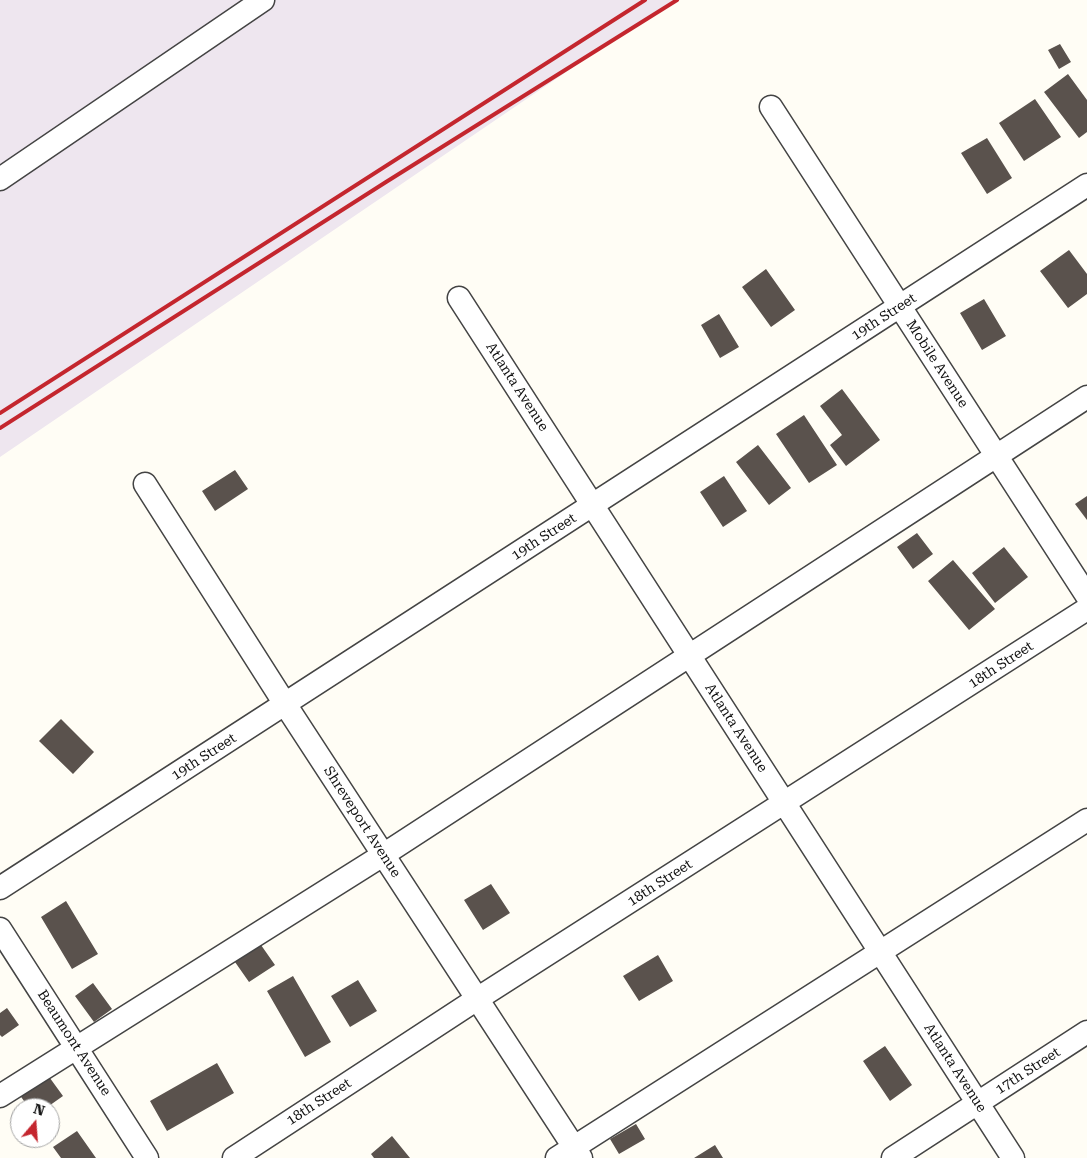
<!DOCTYPE html>
<style>
body{margin:0}
#map{position:relative;width:1087px;height:1158px;overflow:hidden;background:#fffdf5;font-family:"Roboto Serif",serif}
canvas{display:block}
.north{position:absolute;left:10px;top:1098px;width:50px;height:50px;box-sizing:border-box;background:#fff;border:1px solid #a0a0a0;border-radius:50%;rotate:18deg;font-size:14px;font-weight:700;line-height:20px;text-align:center;color:#111}
.north::after{content:'';display:block;margin:auto;width:18px;height:22px;background:#c4262e;clip-path:polygon(50% 0,100% 100%,50% 72%,0 100%)}
</style>
<div id="map">
<canvas width="1087" height="1158"></canvas>
<div class="north">N</div>
</div>
<script>
const ctx = document.querySelector('canvas').getContext('2d');
ctx.lineJoin = 'round';
function fill(path, color) { ctx.fillStyle = color; ctx.fill(path, 'evenodd'); }
const toPath = rows => new Path2D(rows.map(r => 'M' + r).join(''));
function strokePath(path, color, width, dash) { ctx.strokeStyle = color; ctx.lineWidth = width; ctx.lineCap = dash ? 'butt' : 'round'; ctx.setLineDash(dash || []); ctx.stroke(path); }
function label(font, color, halo, rows, align = 'center') {
  ctx.font = font + ' "Roboto Serif",serif'; ctx.lineWidth = 5; ctx.setLineDash([]); ctx.textBaseline = 'middle'; ctx.strokeStyle = halo; ctx.fillStyle = color; for (const [text, x, y, turn = 0] of rows) {
    ctx.save(); ctx.translate(x, y); ctx.rotate((+turn || 0) * Math.PI / 180); ctx.textAlign = isNaN(turn) ? turn : align; if (halo) ctx.strokeText(text, 0, 0); ctx.fillText(text, 0, 0); ctx.restore();
  }
}
fill(toPath([
 [0,0,677,0,625,32,0,457]
]), '#eee6ef');
fill(toPath([
 [1060,44,1071,62,1059,69,1048,50],
 [1068,74,1087,100,1087,132,1079,138,1044,92],
 [1035,99,1061,137,1024,161,999,123],
 [987,138,1012,178,987,194,961,153],
 [1069,250,1087,274,1087,294,1068,308,1040,271],
 [766,269,795,310,771,327,742,287],
 [984,299,1006,336,982,350,960,313],
 [719,314,739,347,720,358,701,325],
 [842,389,880,440,846,466,830,445,842,435,820,406],
 [804,415,837,465,809,483,776,434],
 [758,445,791,488,769,505,736,462],
 [235,470,248,489,215,511,202,491],
 [724,476,747,511,723,527,700,492],
 [1087,496,1087,520,1075,504],
 [917,533,933,554,913,569,897,547],
 [1004,547,1028,577,995,603,972,573],
 [953,560,995,609,969,630,928,581],
 [61,719,94,752,73,774,39,741],
 [491,884,510,913,483,930,464,900],
 [66,901,98,954,72,969,41,917],
 [261,945,275,965,249,982,235,962],
 [658,955,673,981,639,1001,623,976],
 [293,976,331,1042,305,1057,267,991],
 [358,980,377,1011,350,1027,331,996],
 [93,983,112,1009,94,1022,75,996],
 [7,1008,19,1025,2,1037,0,1035,0,1013],
 [885,1046,912,1085,890,1101,863,1061],
 [217,1063,234,1093,167,1131,150,1101],
 [47,1074,63,1096,46,1108,29,1108,19,1094],
 [636,1124,645,1139,619,1154,610,1139],
 [77,1131,96,1158,61,1158,53,1147],
 [392,1136,410,1158,374,1158,371,1154],
 [715,1145,723,1158,694,1158]
]), '#5a524d');
const minor = toPath([
 [771,107,1087,596],
 [0,179,263,0],
 [459,298,1013,1158],
 [145,484,285,704,581,1158],
 [0,888,1087,185],
 [0,929,147,1158],
 [0,1096,383,855,1087,397],
 [234,1158,477,999,1087,609],
 [557,1158,1087,820],
 [893,1158,1087,1032]
]);
strokePath(minor, '#444', 25);
strokePath(minor, '#fff', 22);
strokePath(toPath([
 [0,413,645,0],
 [0,428,386,182,677,0]
]), '#c4262e', 4);
label('14px', '#111', '#fff', [
 ["19th Street",884,317,-33],
 ["Mobile Avenue",937,364,57],
 ["Atlanta Avenue",517,387,57],
 ["19th Street",544,537,-33],
 ["18th Street",1001,665,-33],
 ["Atlanta Avenue",736,728,57],
 ["19th Street",204,757,-33],
 ["Shreveport Avenue",362,822,57],
 ["18th Street",660,883,-33],
 ["Beaumont Avenue",74,1043,57],
 ["Atlanta Avenue",955,1068,57],
 ["17th Street",1028,1071,-33],
 ["18th Street",319,1102,-33]
]);
</script>
